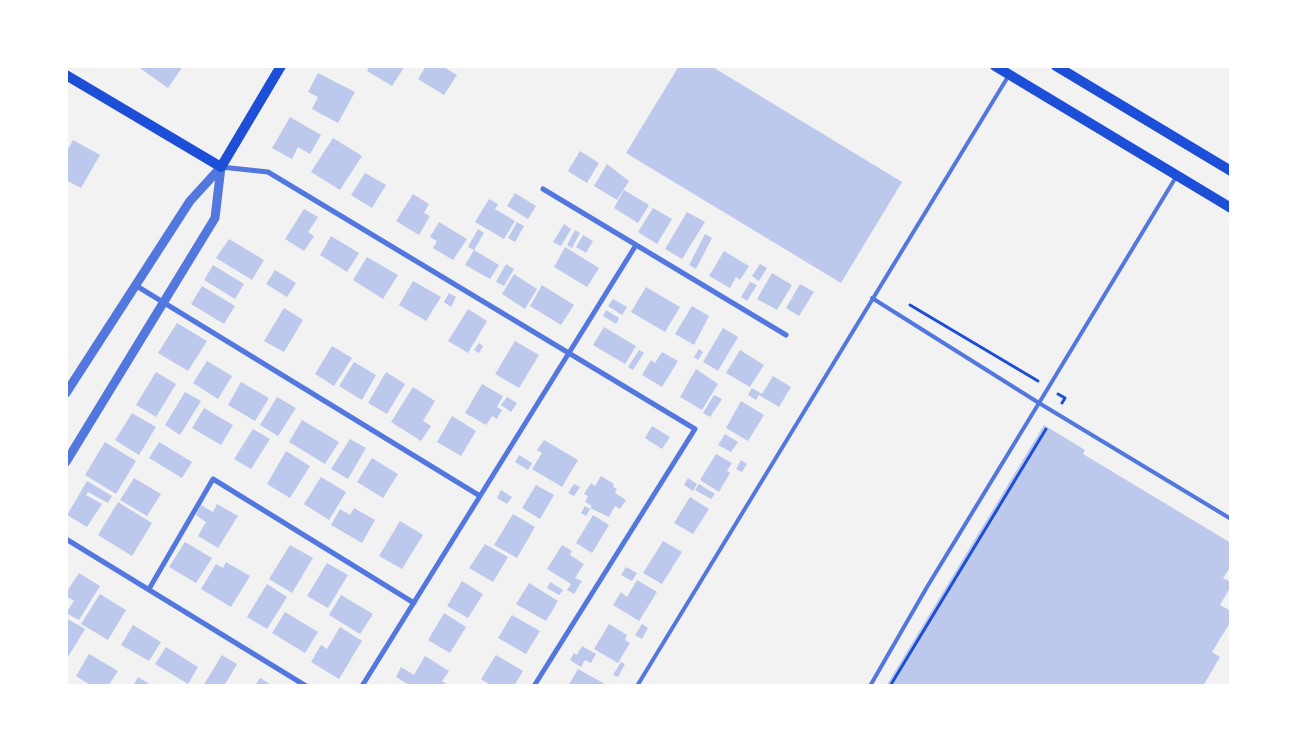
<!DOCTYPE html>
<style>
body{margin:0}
#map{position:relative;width:1297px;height:752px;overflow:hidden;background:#f2f2f2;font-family:Montserrat,sans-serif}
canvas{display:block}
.frame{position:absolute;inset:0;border:68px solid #fff;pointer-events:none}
</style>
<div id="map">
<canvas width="1297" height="752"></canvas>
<div class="frame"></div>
</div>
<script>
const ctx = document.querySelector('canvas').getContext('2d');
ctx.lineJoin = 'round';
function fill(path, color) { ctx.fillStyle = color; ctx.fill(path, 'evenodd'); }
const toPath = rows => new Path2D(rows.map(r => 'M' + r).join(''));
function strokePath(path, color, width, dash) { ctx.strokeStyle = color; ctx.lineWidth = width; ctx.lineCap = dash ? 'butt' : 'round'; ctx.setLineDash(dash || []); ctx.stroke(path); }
fill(toPath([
 [137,66,183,66,168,88],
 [370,66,405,66,392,86,367,71],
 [426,66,442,66,457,75,444,95,418,79],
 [679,66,711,66,902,182,841,283,626,153],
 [318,73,355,92,338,123,312,109,318,97,308,92],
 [290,117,321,135,310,154,298,147,292,159,272,148],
 [333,138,362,156,340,190,311,172],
 [73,140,100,155,81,188,66,180,66,153],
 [580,151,599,163,587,183,568,171],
 [607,164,629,181,617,200,594,186],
 [365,173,386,185,372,208,351,195],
 [624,190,649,205,638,223,614,208],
 [515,193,536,206,528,219,507,206],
 [413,194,429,204,424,213,430,216,419,235,396,221],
 [489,199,498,204,495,209,515,221,504,239,475,222],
 [653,208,672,219,657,244,638,232],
 [304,209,318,217,308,232,314,236,304,251,285,239],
 [687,212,705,222,682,259,665,249],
 [439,222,467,239,453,260,433,248,437,241,430,237],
 [517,222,524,226,515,242,508,238],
 [564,224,571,229,561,246,553,242],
 [478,229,484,233,474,250,468,247],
 [575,230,580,233,572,248,567,245],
 [705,234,712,238,696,269,689,265],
 [583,235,593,241,586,253,576,247],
 [331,236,359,253,347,272,320,255],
 [229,239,264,260,252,280,216,258],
 [565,247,599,268,587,287,554,267],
 [474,250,499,265,490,279,465,265],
 [724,251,749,266,740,280,736,277,730,288,709,276],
 [367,257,398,275,383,299,353,280],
 [506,264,514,269,504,286,496,282],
 [760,264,767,268,759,281,752,276],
 [213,265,244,284,235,299,204,280],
 [275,270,296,283,287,297,266,284],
 [772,273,792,285,777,310,757,299],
 [514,274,537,289,525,309,502,294],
 [413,281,441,297,426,321,399,305],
 [750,282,757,285,747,301,741,297],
 [800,284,814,292,799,316,786,308],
 [542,285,574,305,561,325,530,306],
 [202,286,235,306,224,324,191,304],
 [646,287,680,307,665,332,631,312],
 [449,293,456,297,451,307,444,302],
 [613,299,627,307,622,315,608,306],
 [692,306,709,316,694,345,675,334],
 [284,308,303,320,284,352,264,341],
 [468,309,487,321,468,353,448,341],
 [606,310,619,318,616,324,603,316],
 [177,323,207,341,188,371,158,353],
 [604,327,636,346,625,364,593,345],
 [723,328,738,337,718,371,703,362],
 [515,341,539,355,519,388,495,374],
 [479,343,483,346,479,353,474,350],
 [332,346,352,358,334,386,315,374],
 [699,349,703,352,698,360,694,357],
 [639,350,644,353,633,370,628,367],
 [740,350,764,365,750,387,726,373],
 [662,352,678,361,662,387,642,375,651,360,655,363],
 [207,361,232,376,218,399,193,383],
 [354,362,376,375,362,400,339,386],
 [696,369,718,384,702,410,680,397],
 [156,372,176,384,156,417,136,405],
 [386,372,405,384,387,414,368,403],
 [773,376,791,387,779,407,759,395,756,400,748,395,752,388,762,394],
 [241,382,269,398,255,421,228,405],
 [482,384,503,396,497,407,502,410,497,419,492,416,486,425,465,413],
 [413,387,435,401,423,421,431,426,421,441,391,422],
 [185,392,201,401,180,435,165,425],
 [714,395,722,399,710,417,703,413],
 [277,397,296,408,278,436,260,425],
 [507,397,517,403,511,412,501,405],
 [741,401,764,415,748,441,726,428],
 [204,408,233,425,221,445,192,428],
 [132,413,156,427,139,455,115,440],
 [452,416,476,431,461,456,437,442],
 [302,420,339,442,325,464,289,442],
 [1044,425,1085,450,1083,454,1231,543,1231,566,1223,578,1231,582,1231,586,1220,605,1231,611,1231,621,1212,652,1220,657,1203,686,886,686],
 [652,426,670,437,662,449,645,438],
 [253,429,270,439,251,469,234,459],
 [725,434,738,442,731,452,718,445],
 [350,439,366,448,348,479,331,469],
 [544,440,578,460,562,487,532,469,542,453,537,450],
 [105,442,136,461,116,494,85,475],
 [159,442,192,462,182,478,149,458],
 [286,451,310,466,290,498,267,484],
 [716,454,732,463,727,471,730,473,719,492,700,480],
 [519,455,532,463,528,470,515,462],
 [372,458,398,474,383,498,357,482],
 [741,460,747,464,742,472,736,469],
 [601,476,614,484,613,487,617,489,615,493,626,500,620,509,615,506,609,517,590,508,592,506,585,502,588,496,584,494,591,483,595,486],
 [321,477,346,492,329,520,304,504],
 [134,478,161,494,147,516,120,500],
 [688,478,697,484,693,491,684,485],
 [87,481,112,496,108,503,88,492,86,495,102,504,87,527,67,515],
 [574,484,580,487,574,496,568,493],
 [699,484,715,494,711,499,695,490],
 [536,485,554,495,540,519,522,508],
 [501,490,512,497,507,504,497,498],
 [690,497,709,509,693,534,674,523],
 [118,502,152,523,132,556,98,535],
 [217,504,238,516,218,548,198,536,206,522,196,515,201,505,213,512],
 [585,506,590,509,586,516,581,513],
 [354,508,375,520,362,543,331,525,340,509,350,515],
 [513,514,535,527,517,558,494,545],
 [593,515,609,525,592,553,576,543],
 [400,521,423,535,402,569,379,556],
 [663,541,682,552,662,584,643,573],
 [185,542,212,558,196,583,169,567],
 [485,544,508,557,493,582,469,568],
 [290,545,313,558,292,593,269,579],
 [562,545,572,551,570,555,584,564,575,578,582,581,574,594,567,590,571,584,547,569],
 [226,562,250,576,231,607,201,589,216,564,223,568],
 [327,563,348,575,328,608,307,596],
 [626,567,637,573,632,581,621,575],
 [79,573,100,586,79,620,66,613,74,601,66,596,66,593],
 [637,580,657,592,639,621,613,605,621,592,627,597],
 [462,581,483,594,468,618,447,606],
 [550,582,563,590,559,595,547,588],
 [529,583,558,601,546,621,516,604],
 [267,584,287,597,267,629,247,617],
 [100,594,126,610,108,640,81,624],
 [341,595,373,614,360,634,329,615],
 [285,612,318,632,305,653,272,633],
 [444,613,466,627,450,653,428,640],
 [512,615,540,631,526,654,498,638],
 [66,618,85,629,66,660],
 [609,624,627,635,625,640,630,643,618,663,594,649],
 [642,624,648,628,642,639,635,635],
 [133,625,161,642,149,661,121,645],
 [340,627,362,641,339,679,311,662,321,645,327,649],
 [582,646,596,654,591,663,585,660,581,667,570,660,574,653,577,655],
 [166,647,198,667,188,684,155,664],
 [89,654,118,671,108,686,92,686,76,676],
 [222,655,237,664,224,686,203,686],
 [496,655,523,671,514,686,492,686,481,679],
 [425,656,449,671,442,681,446,684,445,686,411,686,396,677,401,667,414,675],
 [621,662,625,664,618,677,613,675],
 [578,669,605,684,604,686,568,686],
 [138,677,153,686,133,686],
 [260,678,273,686,255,686]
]), '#bdc9ec');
strokePath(toPath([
 [910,305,1038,381],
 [1058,394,1065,398,1062,403],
 [890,686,1046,429]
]), '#1d4ed8', 3);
strokePath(toPath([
 [872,298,1039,403,1176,177],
 [637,686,1009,75],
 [870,686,927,587,1039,403,1231,519]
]), '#5277de', 4);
strokePath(toPath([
 [221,167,268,172,695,429,534,686],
 [543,189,786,335],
 [135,285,480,496],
 [66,539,306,686],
 [149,589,213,479,414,603],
 [362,686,636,245]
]), '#5277de', 5);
strokePath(toPath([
 [66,393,190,201,221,167],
 [66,462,215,218,221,167]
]), '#5277de', 9);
strokePath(toPath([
 [995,66,1231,208],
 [1056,66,1231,171],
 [66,75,221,167,281,66]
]), '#1d4ed8', 10);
</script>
